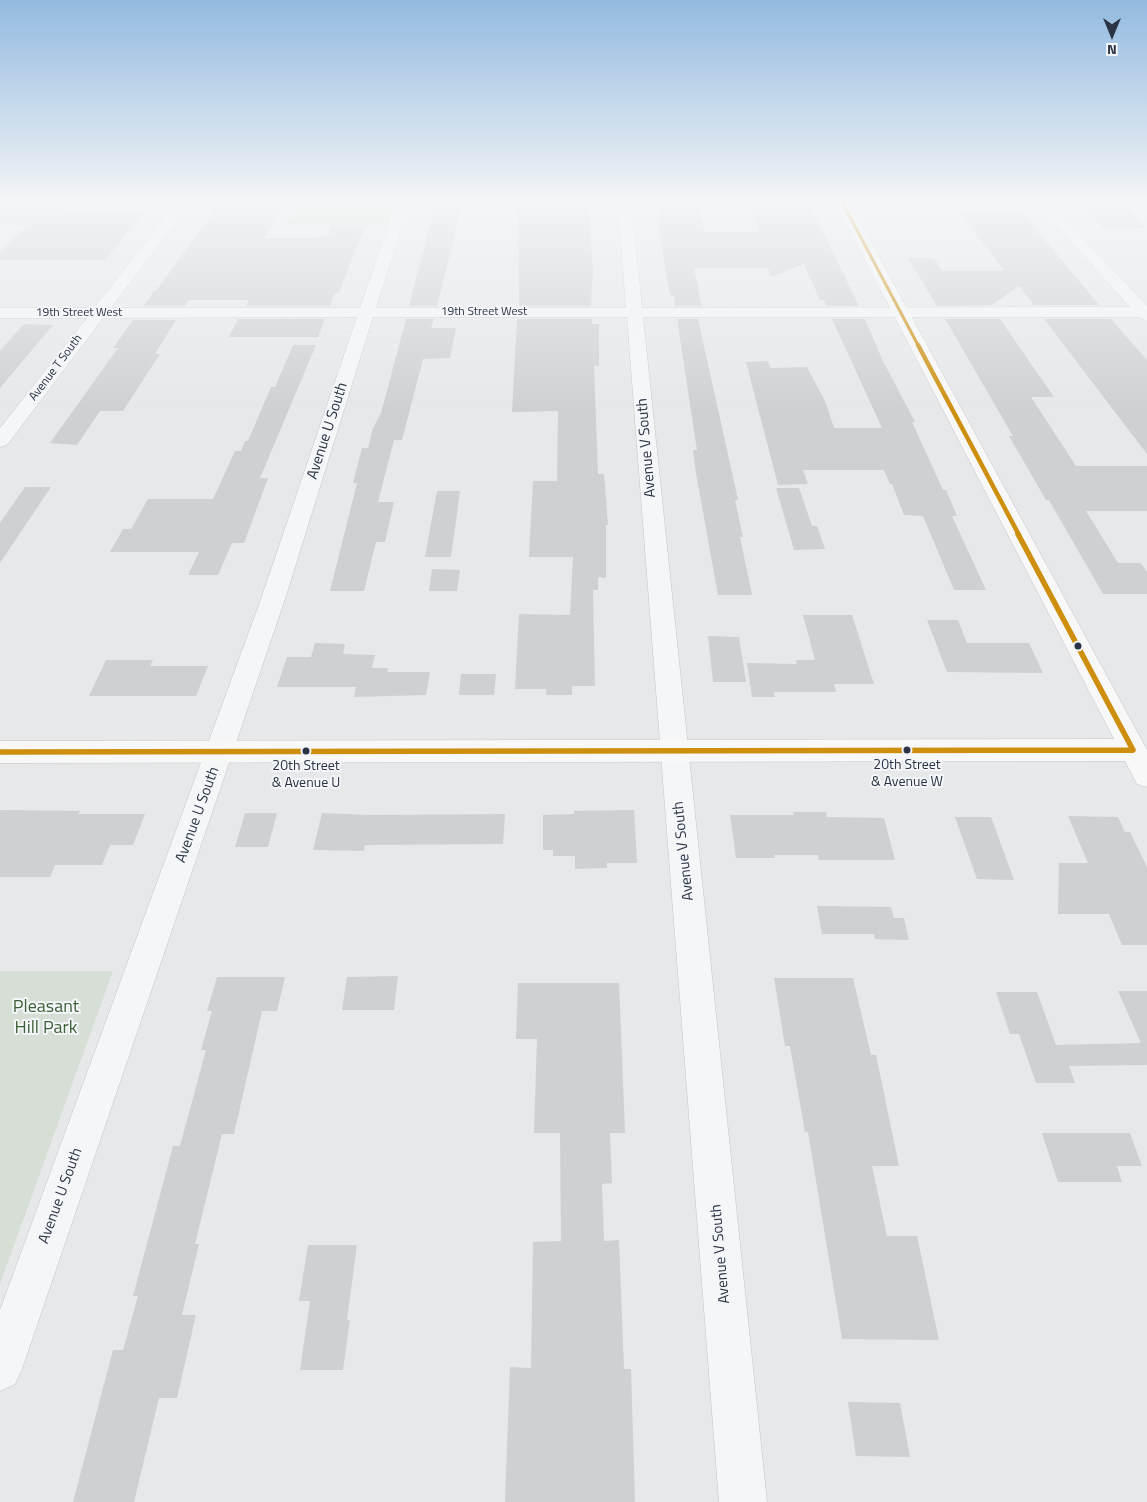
<!DOCTYPE html>
<style>
body{margin:0}
#map{position:relative;width:1147px;height:1502px;overflow:hidden;background:#e6e8ea;font-family:"Titillium Web",sans-serif}
canvas{display:block}
.north{position:absolute;left:1087px;top:10px;width:50px;height:50px;-webkit-text-stroke:4px #f4f6f9;paint-order:stroke;rotate:180deg;font-size:14px;font-weight:700;line-height:20px;text-align:center;color:#2b3445}
.north::after{content:'';display:block;margin:auto;width:18px;height:22px;background:#2b3445;clip-path:polygon(50% 0,100% 100%,50% 72%,0 100%)}
</style>
<div id="map">
<canvas width="1147" height="1502"></canvas>
<div class="north">N</div>
</div>
<script>
const ctx = document.querySelector('canvas').getContext('2d');
ctx.lineJoin = 'round';
function fill(path, color) { ctx.fillStyle = color; ctx.fill(path, 'evenodd'); }
const toPath = rows => new Path2D(rows.map(r => 'M' + r).join(''));
function strokePath(path, color, width, dash) { ctx.strokeStyle = color; ctx.lineWidth = width; ctx.lineCap = dash ? 'butt' : 'round'; ctx.setLineDash(dash || []); ctx.stroke(path); }
function label(font, color, halo, rows, align = 'center') {
  ctx.font = font + ' "Titillium Web",sans-serif'; ctx.lineWidth = 4; ctx.setLineDash([]); ctx.textBaseline = 'middle'; ctx.strokeStyle = halo; ctx.fillStyle = color; for (const [text, x, y, turn = 0] of rows) {
    ctx.save(); ctx.translate(x, y); ctx.rotate((+turn || 0) * Math.PI / 180); ctx.textAlign = isNaN(turn) ? turn : align; if (halo) ctx.strokeText(text, 0, 0); ctx.fillText(text, 0, 0); ctx.restore();
  }
}
fill(toPath([
 [301,200,396,200,388,225,287,225],
 [0,971,113,971,0,1284]
]), '#d6ded6');
fill(toPath([
 [222,200,249,200,247,203,285,203,264,238,316,238,328,235,332,226,365,226,339,293,335,293,330,306,246,306,249,300,189,300,185,306,143,306,154,291,156,291],
 [526,200,588,200,593,269,591,306,519,306,518,207,525,207],
 [749,201,808,201,859,306,827,306,824,300,820,300,804,264,771,277,768,268,694,268,702,306,675,306,674,296,671,296,668,286,658,223,661,223,659,211,663,211,663,208,699,208,705,232,759,232],
 [0,203,67,203,56,214,143,214,105,260,0,260,0,252,28,225,0,225],
 [1078,203,1107,203,1112,207,1125,207,1147,228,1104,229],
 [435,205,462,207,437,306,409,306],
 [960,213,1023,213,1099,305,1034,305,1019,286,992,305,937,306,908,258,934,258,943,271,1004,271],
 [238,319,325,319,318,337,229,337],
 [406,319,434,319,431,328,456,328,450,358,423,359,402,440,394,440,378,502,394,502,385,542,376,542,364,591,330,591,357,483,353,483,362,448,368,448,373,428,381,413],
 [517,319,592,319,592,324,599,324,599,366,594,366,598,474,604,474,608,525,606,525,606,578,598,577,598,590,593,590,595,686,572,686,572,695,546,695,546,689,515,689,519,614,570,615,573,557,529,557,533,481,557,481,558,411,512,412],
 [677,319,698,319,738,500,735,500,743,537,740,537,752,595,718,595,696,473,693,450,697,450],
 [832,319,865,319,882,359,915,422,912,422,943,490,946,490,957,516,952,516,986,590,954,590,923,516,904,515,892,484,890,484,884,470,803,470,808,484,778,485,746,362,768,361,770,368,807,367,826,403,834,428,882,428],
 [945,319,1000,319,1054,397,1031,397,1076,466,1147,466,1147,511,1086,511,1118,563,1141,563,1147,572,1147,594,1103,594,1049,500,1046,500,1009,436,1013,436],
 [1044,319,1111,319,1147,360,1147,454],
 [133,320,176,320,155,354,160,354,123,411,100,411,77,445,50,443,118,348,113,348],
 [27,324,53,325,0,388,0,351,22,326],
 [293,345,316,345,260,478,268,478,244,543,232,543,218,575,188,575,199,552,110,552,123,529,131,529,148,499,213,499,235,451,241,451,245,441,248,441,271,387,275,387],
 [25,487,51,487,0,563,0,523],
 [776,488,799,488,812,526,817,526,825,549,794,550],
 [437,491,460,491,451,557,425,557],
 [432,569,460,570,457,591,429,591],
 [803,615,852,615,874,684,834,684,836,692,774,692,775,697,752,697,747,663,797,664,796,660,815,660],
 [927,620,958,620,967,643,1029,643,1043,673,947,672],
 [708,636,739,637,746,682,713,682],
 [315,643,345,644,343,654,375,655,372,668,388,668,387,672,430,672,426,695,354,697,356,687,277,687,287,657,311,657],
 [106,660,153,660,150,666,208,666,196,696,89,696],
 [461,674,496,674,494,695,459,695],
 [0,810,80,811,78,814,145,814,133,845,110,845,102,865,55,865,50,877,0,877],
 [634,810,637,863,607,863,607,868,575,869,575,856,553,856,553,850,543,850,543,815,574,814,574,811],
 [793,812,826,812,827,817,884,818,895,860,819,860,818,855,774,855,775,858,736,858,730,815,794,815],
 [245,813,277,813,268,847,235,847],
 [322,813,371,815,505,814,503,844,365,845,364,851,313,850],
 [1068,816,1118,817,1125,832,1130,832,1147,867,1147,945,1122,945,1109,914,1058,914,1059,863,1088,863],
 [955,817,991,817,1014,880,977,879],
 [817,906,891,907,894,918,904,918,909,940,875,939,874,934,822,934],
 [398,976,394,1010,342,1010,347,977],
 [217,977,285,977,277,1011,262,1011,234,1134,222,1134,195,1244,199,1244,182,1315,196,1315,177,1398,159,1398,134,1502,73,1502,113,1350,123,1350,138,1296,133,1296,173,1146,180,1146,206,1050,201,1050,212,1011,207,1011],
 [774,978,853,978,871,1055,876,1055,899,1166,872,1166,887,1236,917,1236,939,1340,842,1339,808,1132,805,1132,790,1046,785,1046],
 [518,983,619,983,625,1133,610,1133,612,1183,602,1184,604,1241,619,1240,624,1369,631,1369,635,1502,505,1502,510,1367,531,1368,533,1242,561,1241,560,1133,534,1133,537,1039,516,1039],
 [1118,991,1147,991,1147,1065,1069,1066,1075,1083,1036,1083,1019,1034,1010,1034,996,992,1037,992,1056,1045,1141,1043],
 [1042,1133,1130,1133,1142,1166,1117,1166,1122,1182,1058,1182],
 [308,1245,357,1245,347,1320,350,1320,343,1370,300,1370,310,1301,299,1301],
 [848,1402,900,1403,910,1457,856,1456]
]), '#ced0d3');
const street = toPath([
 [179,200,193,200,111,308,360,308,397,200,410,200,376,308,626,308,618,200,631,200,642,308,1130,307,1034,200,1047,200,1147,306,1147,321,1139,317,643,317,767,1502,719,1502,627,317,373,317,285,599,22,1369,15,1384,0,1391,0,1310,261,599,357,317,103,318,7,445,0,447,0,428,87,318,0,318,0,308,94,308,179,200]
]);
const secondary = toPath([
 [834,200,848,200,1147,750,1147,787,1137,784,1125,761,0,763,0,741,1114,739,834,200]
]);
strokePath(street, '#c4c6c8', 1);
strokePath(secondary, '#c4c6c8', 1);
fill(street, '#f5f6f7');
fill(secondary, '#f8f8f8');
strokePath(toPath([
 [841,200,919,347]
]), '#ce8f0e', 3);
strokePath(toPath([
 [918,345,1019,535]
]), '#ce8f0e', 4.5);
strokePath(toPath([
 [1018,534,1133,750],
 [0,752,1133,750]
]), '#ce8f0e', 5.5);
const sky = ctx.createLinearGradient(0, 0, 0, 410);
sky.addColorStop(0, '#93bae0');
sky.addColorStop(0.49, '#f4f5f6');
sky.addColorStop(1, '#f4f5f600');
ctx.fillStyle = sky;
ctx.fillRect(0, 0, 1147, 410);
for (const [x, y, r, color] of [
 [1078,646,4.5,"#2b3445"],
 [907,750,4.5,"#2b3445"],
 [306,751,4.5,"#2b3445"]
]) { const dot = new Path2D(); dot.arc(x, y, r, 0, 2 * Math.PI); ctx.fillStyle = color; ctx.fill(dot); strokePath(dot, '#f4f6f9', 2); }
label('12px', '#2b3445', '#f4f6f9', [
 ["19th Street West",484,312],
 ["19th Street West",79,313],
 ["Avenue T South",56,368,-53]
]);
label('14px', '#2b3445', '#f4f6f9', [
 ["20th Street",907,766],
 ["& Avenue W",907,783],
 ["20th Street",306,767],
 ["& Avenue U",306,784]
]);
label('15px', '#2b3445', '#f4f6f9', [
 ["Avenue U South",328,431,-72],
 ["Avenue V South",647,448,-95],
 ["Avenue U South",198,815,-70],
 ["Avenue V South",684,851,-96],
 ["Avenue U South",61,1196,-70],
 ["Avenue V South",721,1254,-95]
]);
label('18px', '#3f6138', '#f4f6f9', [
 ["Pleasant",46,1008],
 ["Hill Park",46,1029]
]);
</script>
